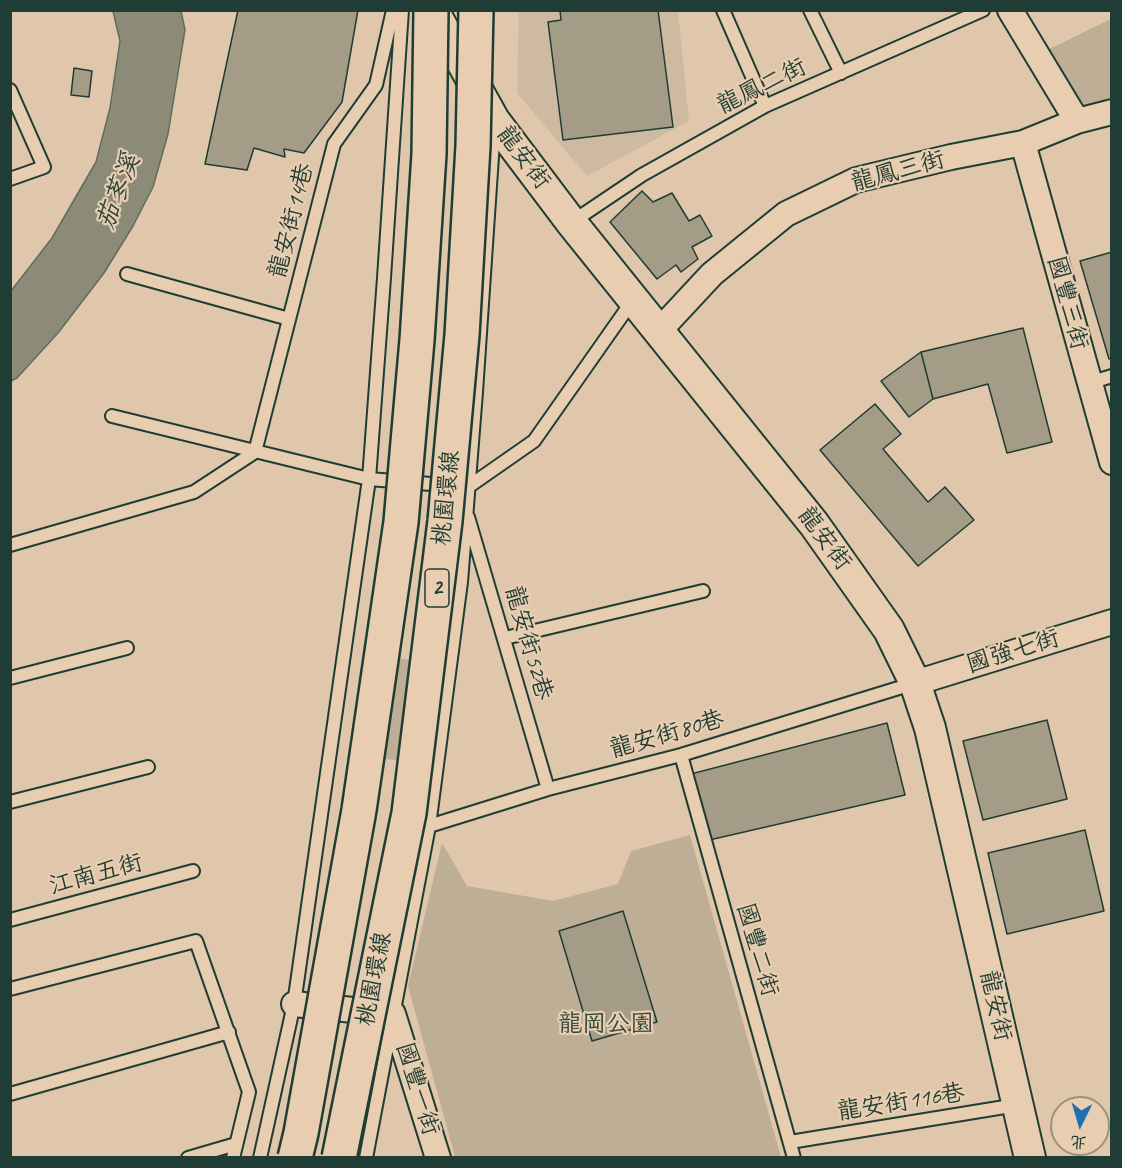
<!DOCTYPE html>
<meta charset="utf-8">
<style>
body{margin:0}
#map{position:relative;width:1122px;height:1168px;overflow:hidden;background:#e0c7ab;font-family:Caveat,"LXGW WenKai TC",sans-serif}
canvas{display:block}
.frame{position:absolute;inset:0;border:12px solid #1f3d34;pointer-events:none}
.north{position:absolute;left:1050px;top:1096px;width:60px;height:60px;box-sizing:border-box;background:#e8cdb0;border:2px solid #98937e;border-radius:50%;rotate:185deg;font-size:16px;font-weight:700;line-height:24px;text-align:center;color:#1f3d34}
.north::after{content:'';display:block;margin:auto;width:21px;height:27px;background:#1f6fb2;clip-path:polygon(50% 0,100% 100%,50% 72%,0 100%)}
</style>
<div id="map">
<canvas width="1122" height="1168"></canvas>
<div class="frame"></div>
<div class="north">北</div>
</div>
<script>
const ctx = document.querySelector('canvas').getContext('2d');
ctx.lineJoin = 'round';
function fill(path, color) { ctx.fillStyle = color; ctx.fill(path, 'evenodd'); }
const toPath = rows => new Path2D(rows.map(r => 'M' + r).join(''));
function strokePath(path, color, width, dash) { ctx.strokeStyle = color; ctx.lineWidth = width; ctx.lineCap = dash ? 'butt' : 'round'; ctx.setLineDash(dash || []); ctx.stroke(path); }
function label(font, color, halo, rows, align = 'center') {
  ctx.font = font + ' Caveat,"LXGW WenKai TC",sans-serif'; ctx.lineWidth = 4.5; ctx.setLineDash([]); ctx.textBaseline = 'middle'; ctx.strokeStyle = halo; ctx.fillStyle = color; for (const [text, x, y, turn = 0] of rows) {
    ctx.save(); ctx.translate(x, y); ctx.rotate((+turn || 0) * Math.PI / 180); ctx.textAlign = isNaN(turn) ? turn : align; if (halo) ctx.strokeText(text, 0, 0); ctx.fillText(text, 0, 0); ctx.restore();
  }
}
fill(toPath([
 [519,11,678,11,689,121,587,176,517,93]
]), '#cebaa0');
fill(toPath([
 [1111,19,1111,112,1077,121,1037,55],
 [370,654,443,665,424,765,356,754],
 [690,835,781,1157,455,1157,408,986,442,843,467,886,553,901,618,884,631,851]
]), '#bdae95');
const water = toPath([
 [113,11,181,11,185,30,168,134,153,187,133,226,104,273,58,333,17,378,11,381,11,291,52,238,96,162,110,108,120,41,113,11]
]);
fill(water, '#8c8b78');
strokePath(water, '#606c5d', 1.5);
const building = toPath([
 [238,10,358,10,342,102,304,153,284,149,285,157,254,148,247,170,205,164,238,10],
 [560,10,658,10,673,127,563,140,548,22,561,20,560,10],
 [74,68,92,71,89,97,71,95,74,68],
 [642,191,653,202,672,193,689,221,700,215,712,236,692,247,698,259,681,272,676,265,657,279,610,222,642,191],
 [1112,252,1112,358,1109,359,1080,261,1112,252],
 [1023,328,1052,442,1007,453,988,384,933,399,921,352,1023,328],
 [921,352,933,399,909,417,881,381,921,352],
 [875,404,901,434,883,449,928,502,945,487,974,520,918,566,820,450,875,404],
 [1047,720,1067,799,983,820,963,741,1047,720],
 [887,723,905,795,705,841,687,775,887,723],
 [1085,830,1104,911,1007,934,988,853,1085,830],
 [623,911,657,1022,592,1041,559,931,623,911]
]);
fill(building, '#a49c86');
strokePath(building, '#1f3d34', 1.5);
const service = toPath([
 [723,10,765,106],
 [810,10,841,73],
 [10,90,44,167,10,179],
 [572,222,642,175,765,106,983,10],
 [127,274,289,319],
 [1089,383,1112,376],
 [112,416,369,479,468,487,534,441,633,300],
 [255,452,334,144,376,85,393,10],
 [468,517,548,789],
 [10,545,194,492,255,452],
 [505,638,703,591],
 [10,678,127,648],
 [681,755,794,1158],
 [10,802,148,767],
 [429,826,548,789,681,755,915,683],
 [10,920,193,871],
 [10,989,196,941,249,1092,233,1158],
 [10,1094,229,1032],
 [790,1142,1017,1105],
 [188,1158,236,1144],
 [260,1158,294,1004,369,479,384,278,402,10],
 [366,1158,429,826,461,582,476,392,494,127]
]);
const minor = toPath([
 [1010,10,1077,121],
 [1023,143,1112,462],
 [659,331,712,274,786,214,856,180,951,157,1023,143,1077,121,1112,112],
 [915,683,1112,622],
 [294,1004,393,1014,438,1158]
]);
const tertiary = toPath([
 [433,10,494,120,571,222,814,524,889,630,915,683,930,728,1030,1158]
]);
strokePath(service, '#1f3d34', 16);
strokePath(minor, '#1f3d34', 28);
strokePath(tertiary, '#1f3d34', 34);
strokePath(service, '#e8cdb0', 12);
strokePath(minor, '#e8cdb0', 24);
strokePath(tertiary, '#e8cdb0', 30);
const motorwayBridge = toPath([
 [295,1158,301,1133,359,810,401,522,417,340,429,154,431,10],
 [339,1158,409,813,445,521,462,335,473,146,476,10]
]);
strokePath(motorwayBridge, '#1f3d34', 38, []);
strokePath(motorwayBridge, '#e8cdb0', 33);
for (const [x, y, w] of [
 [437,588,24]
]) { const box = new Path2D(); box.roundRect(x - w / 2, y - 19, w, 38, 4.5); ctx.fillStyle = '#e8cdb0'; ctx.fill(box); strokePath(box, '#1f3d34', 1.5); }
label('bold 22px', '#1f3d34', null, [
 ["2",437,588]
]);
label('24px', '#1f3d34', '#e8cdb0', [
 ["龍鳳二街",762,87,-26],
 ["龍安街",523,158,53],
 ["龍鳳三街",898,172,-15],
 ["龍安街14巷",292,221,-76],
 ["國豐三街",1067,303,75],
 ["桃園環線",447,498,-84],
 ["龍安街",824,539,53],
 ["龍安街52巷",528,643,74],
 ["國強七街",1013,652,-17],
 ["龍安街80巷",667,735,-16],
 ["江南五街",96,875,-15],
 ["國豐二街",757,950,74],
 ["桃園環線",375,979,-79],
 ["龍安街",995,1006,77],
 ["國豐一街",417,1089,73],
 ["龍安街116巷",901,1103,-9]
]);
label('24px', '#2f483e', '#e8cdb0', [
 ["龍岡公園",606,1025]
]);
label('italic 26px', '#2a453b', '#e8cdb0', [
 ["茄苳溪",119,192,-69]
]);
</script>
